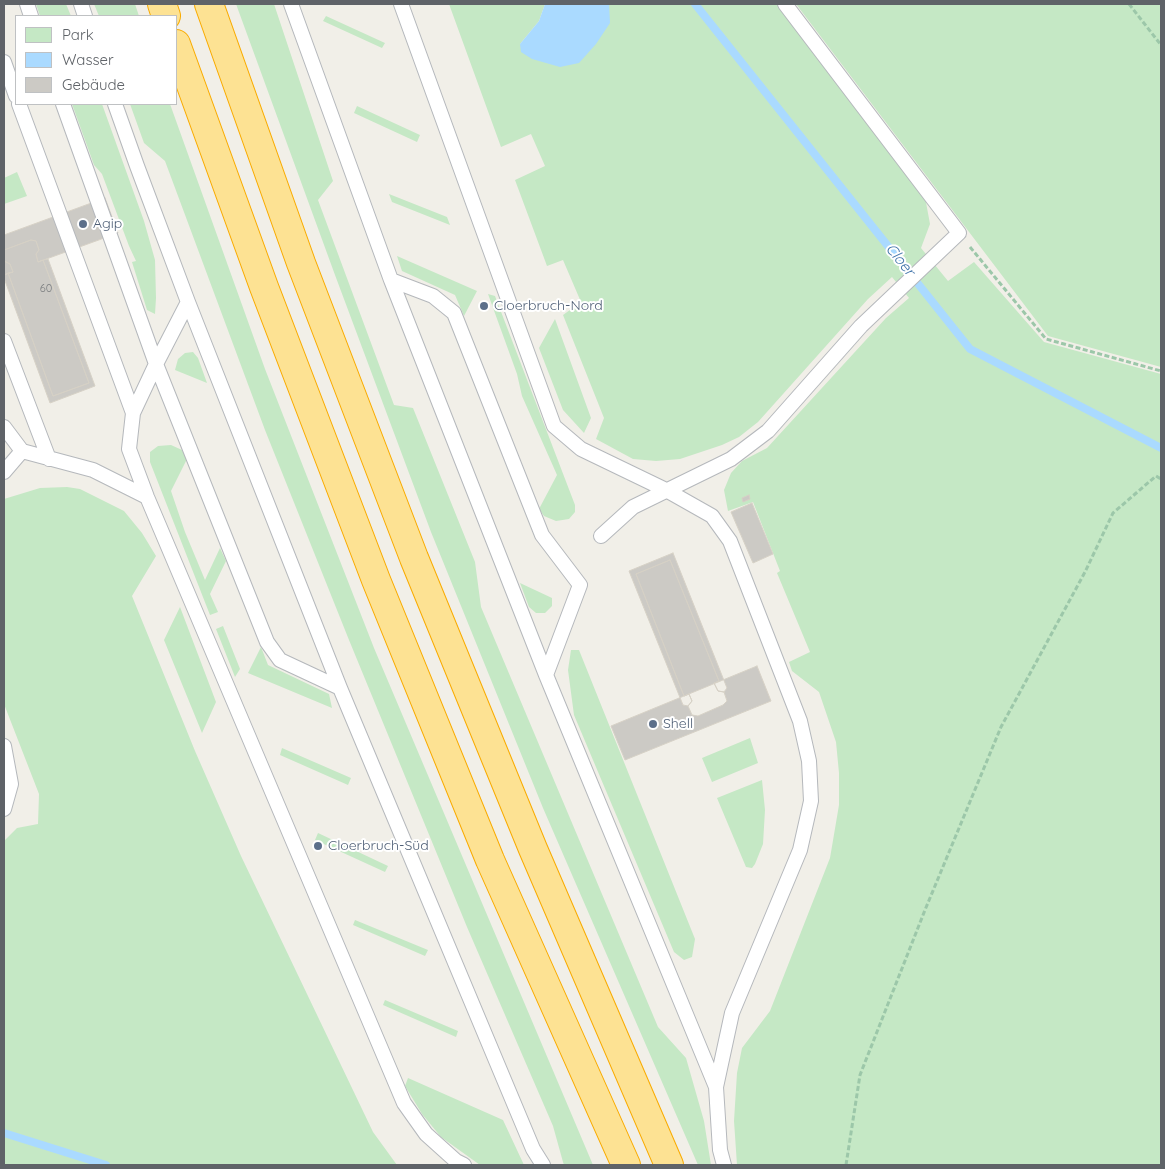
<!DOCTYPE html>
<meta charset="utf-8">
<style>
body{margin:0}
#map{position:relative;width:1165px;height:1169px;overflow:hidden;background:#f1efe8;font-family:Quicksand,sans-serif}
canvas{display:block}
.frame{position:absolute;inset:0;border:5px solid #5f6368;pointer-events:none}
.legend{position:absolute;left:15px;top:15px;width:162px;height:90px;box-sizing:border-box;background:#fff;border:1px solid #bfc1c3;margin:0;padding:6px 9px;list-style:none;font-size:15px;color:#5f6368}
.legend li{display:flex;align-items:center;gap:10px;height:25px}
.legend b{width:25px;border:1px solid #bfc1c3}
</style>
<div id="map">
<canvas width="1165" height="1169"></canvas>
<div class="frame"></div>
<ul class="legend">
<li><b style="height:14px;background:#c5e8c5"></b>Park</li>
<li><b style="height:14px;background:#aadaff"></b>Wasser</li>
<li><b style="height:14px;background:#cccac5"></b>Gebäude</li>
</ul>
</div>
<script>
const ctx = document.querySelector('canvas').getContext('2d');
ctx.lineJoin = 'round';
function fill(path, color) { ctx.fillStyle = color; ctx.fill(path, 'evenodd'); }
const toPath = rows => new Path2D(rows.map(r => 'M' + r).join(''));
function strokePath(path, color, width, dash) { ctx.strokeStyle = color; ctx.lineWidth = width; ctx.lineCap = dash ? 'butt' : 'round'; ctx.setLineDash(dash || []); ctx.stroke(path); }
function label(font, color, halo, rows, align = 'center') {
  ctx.font = font + ' Quicksand,sans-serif'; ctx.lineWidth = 4; ctx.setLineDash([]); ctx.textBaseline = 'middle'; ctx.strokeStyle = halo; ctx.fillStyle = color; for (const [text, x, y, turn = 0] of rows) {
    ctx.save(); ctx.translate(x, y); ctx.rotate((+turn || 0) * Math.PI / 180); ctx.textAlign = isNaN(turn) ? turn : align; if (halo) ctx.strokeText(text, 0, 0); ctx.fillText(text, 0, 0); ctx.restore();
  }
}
fill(toPath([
 [36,4,66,4,71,16,40,16],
 [94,4,135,4,139,16,99,16],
 [236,4,274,4,333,181,318,200,394,405,413,408,475,562,481,607,658,1027,686,1058,704,1121,711,1165,698,1165,543,808,431,532,335,275],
 [449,4,545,4,539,21,520,44,609,5,609,4,778,4,925,197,930,224,921,248,948,281,974,262,1044,342,1161,374,1161,1165,737,1165,734,1121,737,1073,742,1048,770,1011,830,858,839,805,839,773,836,742,819,692,792,671,789,662,810,652,777,573,780,571,753,502,728,511,724,490,731,473,742,461,767,448,886,318,909,298,892,277,868,299,758,422,739,437,722,445,680,459,656,461,633,459,596,439,604,418,563,315,581,302,563,260,547,266,515,180,545,166,531,134,501,147],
 [796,4,1161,4,1161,367,1048,336],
 [326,16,385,43,382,48,323,21],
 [72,104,102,104,144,221,155,260,156,298,155,314,147,310,132,262,136,261,129,246,102,174,94,165],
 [130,104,170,104,265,369,374,648,593,1165,564,1165,563,1162,553,1126,467,927,349,640,265,430,165,161,144,143],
 [357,106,420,135,417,142,354,113],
 [17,172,27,196,4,204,4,178],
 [389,194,447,217,450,225,392,202],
 [397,256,477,291,464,316,455,295,402,271],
 [488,294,495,296,575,505,575,512,569,519,556,521,544,516,539,509,557,475,522,396,517,374],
 [555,319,591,418,584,433,563,410,539,348],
 [193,352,198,358,207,383,175,370,178,359,185,353],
 [171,445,182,450,187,459,171,491,185,532,205,580,220,548,226,561,210,594,218,612,210,615,150,462,150,452,158,446],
 [67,487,80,489,124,511,142,533,156,556,132,596,195,751,241,856,373,1132,397,1165,4,1165,4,841,17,828,38,824,39,794,4,704,4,499,40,488],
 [520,583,552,598,552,606,545,613,536,613,529,607],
 [180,607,216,702,202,733,164,640],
 [223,626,240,669,235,677,216,629],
 [261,647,268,665,329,694,332,708,248,673],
 [571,650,579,650,695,939,692,957,684,960,674,952,574,715,568,670],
 [750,738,758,763,712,782,702,758],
 [282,748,351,778,348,785,280,755],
 [762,780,765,810,763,844,755,864,752,868,746,867,717,798],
 [318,833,388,866,385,872,315,840],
 [355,920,428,950,425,956,353,925],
 [385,1000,458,1031,456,1037,383,1005],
 [408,1078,503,1120,524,1165,480,1165,441,1137,422,1114,405,1086]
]), '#c5e8c5');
fill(toPath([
 [545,4,609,4,610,23,596,44,579,63,560,67,532,59,521,52,520,44,539,21]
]), '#aadaff');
strokePath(toPath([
 [695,4,970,349,1161,448],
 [4,1133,106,1165]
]), '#aadaff', 8);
const building = toPath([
 [105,198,118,233,38,262,36,254,39,250,36,241,31,240,4,250,4,235,105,198],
 [31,240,36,241,39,250,36,254,38,262,43,260,89,383,53,396,8,273,13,272,10,264,4,261,4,250,31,240],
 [48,259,95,386,50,403,4,278,4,275,8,273,53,396,89,383,43,260,48,259],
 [4,261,10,264,13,272,4,275,4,261],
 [749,495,750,499,743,502,742,498,749,495],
 [752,503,773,554,753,563,731,512,752,503],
 [673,553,727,688,724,692,718,691,714,683,719,681,670,560,636,574,684,696,689,694,692,701,688,706,683,705,629,571,673,553],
 [670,560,719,681,714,683,718,691,724,692,727,701,723,705,698,716,692,715,688,706,692,701,689,694,684,696,636,574,670,560],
 [757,666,771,701,625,760,611,726,757,666]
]);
fill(building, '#cccac5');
strokePath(building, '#d6d1c6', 1);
const service = toPath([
 [27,4,31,16],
 [81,4,85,16],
 [291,4,391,280,546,675,716,1087],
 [401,4,554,426,581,449,666,490,712,516,730,541,800,721,809,761,811,801,800,850,732,1013,716,1087,720,1150,724,1165],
 [4,62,16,96],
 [19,104,133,413],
 [63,104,156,364,133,413,129,449,147,497,404,1103,426,1134,456,1161,464,1165],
 [115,104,137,166,188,302,340,688,533,1149,543,1165],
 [391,280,433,296,454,313,542,535,580,585,546,675],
 [188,302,156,364,267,642,280,660,340,688],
 [4,341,49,459],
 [4,427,22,451,93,470,147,497],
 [4,472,22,451],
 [601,536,633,507,731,459,768,431,861,326,959,233,785,4],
 [4,746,11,784,4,809]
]);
const motorway = toPath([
 [162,4,166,16],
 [209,4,301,263,414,558,533,849,669,1165],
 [176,44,264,287,376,580,490,860,626,1165]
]);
strokePath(service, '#b5b8bc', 16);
strokePath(motorway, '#f9ab00', 30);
strokePath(toPath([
 [1129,4,1161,45],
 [970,247,1046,339,1161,371],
 [846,1165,860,1075,925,910,1001,727,1085,572,1113,513,1156,476,1161,479]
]), '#9cc7a9', 3, [5, 2.5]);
strokePath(service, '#fff', 14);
strokePath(motorway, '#fde293', 28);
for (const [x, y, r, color] of [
 [83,224,5,"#5c6f8a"],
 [484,306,5,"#5c6f8a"],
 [653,724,5,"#5c6f8a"],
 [318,846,5,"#5c6f8a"]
]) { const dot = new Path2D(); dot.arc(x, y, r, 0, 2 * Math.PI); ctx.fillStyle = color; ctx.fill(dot); strokePath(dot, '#fff', 2); }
label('11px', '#7a7d7f', null, [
 ["60",46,289]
]);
label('14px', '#4e5e75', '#fff', [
 ["Agip",93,224],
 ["Cloerbruch-Nord",494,306],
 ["Shell",663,724],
 ["Cloerbruch-Süd",328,846]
], 'left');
label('italic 15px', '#4174aa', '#fff', [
 ["Cloer",900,260,51]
]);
</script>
